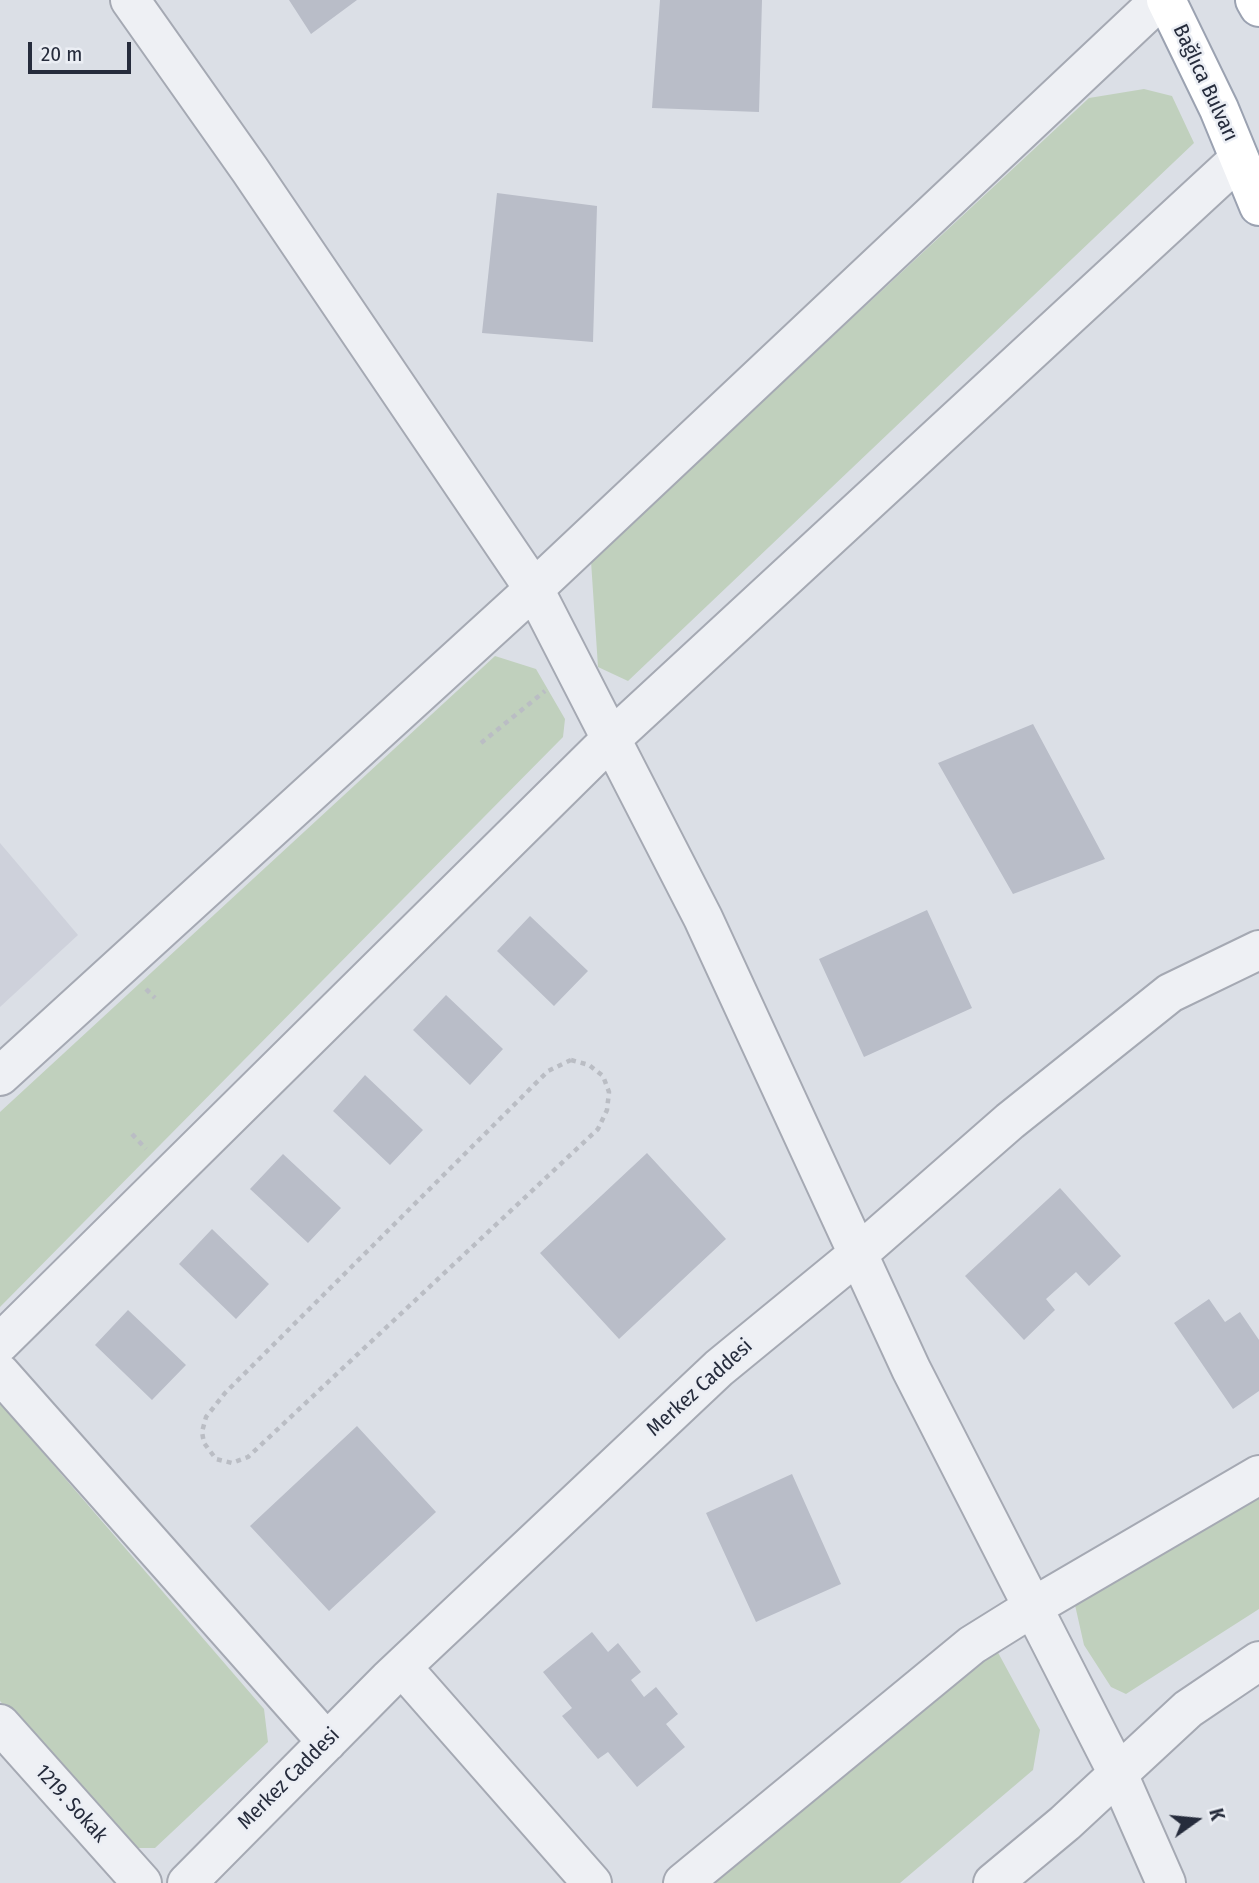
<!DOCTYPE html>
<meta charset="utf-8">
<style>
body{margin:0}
#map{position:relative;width:1259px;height:1883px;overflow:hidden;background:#dbdfe6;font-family:"Fira Sans Condensed",sans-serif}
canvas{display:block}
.north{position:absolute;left:1161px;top:1785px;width:70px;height:70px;-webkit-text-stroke:5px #ebeef4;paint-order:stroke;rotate:75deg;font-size:19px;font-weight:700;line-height:28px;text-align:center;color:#262c3c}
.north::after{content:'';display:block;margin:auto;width:24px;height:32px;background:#262c3c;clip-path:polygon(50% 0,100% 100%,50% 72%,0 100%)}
.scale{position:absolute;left:28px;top:42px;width:103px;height:32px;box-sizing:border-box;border:4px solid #262c3c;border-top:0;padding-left:9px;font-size:21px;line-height:24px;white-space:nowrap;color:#262c3c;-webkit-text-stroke:5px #ebeef4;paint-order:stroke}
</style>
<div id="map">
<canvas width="1259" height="1883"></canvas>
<div class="north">K</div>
<div class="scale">20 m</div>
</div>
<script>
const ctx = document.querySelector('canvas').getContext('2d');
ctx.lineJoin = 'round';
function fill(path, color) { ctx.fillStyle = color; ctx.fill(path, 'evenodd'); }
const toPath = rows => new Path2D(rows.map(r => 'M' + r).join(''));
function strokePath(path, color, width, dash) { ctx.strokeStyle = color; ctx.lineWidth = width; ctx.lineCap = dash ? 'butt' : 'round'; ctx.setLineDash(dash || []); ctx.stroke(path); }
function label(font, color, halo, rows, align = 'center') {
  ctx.font = font + ' "Fira Sans Condensed",sans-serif'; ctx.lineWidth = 5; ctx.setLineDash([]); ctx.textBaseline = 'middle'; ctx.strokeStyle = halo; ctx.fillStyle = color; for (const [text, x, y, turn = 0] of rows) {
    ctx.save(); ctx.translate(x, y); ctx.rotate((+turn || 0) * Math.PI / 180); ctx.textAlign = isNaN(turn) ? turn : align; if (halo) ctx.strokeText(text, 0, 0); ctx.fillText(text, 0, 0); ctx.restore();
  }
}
fill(toPath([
 [0,843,78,935,0,1007]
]), '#ced1db');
fill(toPath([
 [1144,89,1172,96,1194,143,628,681,598,667,591,561,1089,98],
 [495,656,536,669,565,719,563,737,0,1307,0,1112],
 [0,1403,264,1709,268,1742,155,1848,129,1848,0,1701],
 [1259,1492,1259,1609,1126,1694,1111,1687,1084,1645,1075,1605],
 [995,1647,1040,1730,1033,1770,900,1883,710,1883]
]), '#c0d0bd');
fill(toPath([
 [289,0,357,0,311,34],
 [660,0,762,0,759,112,652,108],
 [497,193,597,206,593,342,482,333],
 [1033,724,1105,859,1013,894,938,763],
 [927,910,972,1008,864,1057,819,959],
 [530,916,588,971,554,1006,497,951],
 [446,995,503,1049,470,1085,413,1030],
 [365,1075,423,1130,390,1165,333,1111],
 [647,1153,726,1239,619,1339,540,1253],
 [283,1154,341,1208,308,1243,250,1189],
 [1060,1188,1121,1256,1089,1286,1076,1272,1046,1299,1055,1310,1024,1340,965,1276],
 [212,1229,269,1284,236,1319,179,1264],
 [1209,1299,1225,1322,1240,1312,1259,1340,1259,1391,1233,1409,1174,1323],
 [128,1310,186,1365,152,1400,95,1345],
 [357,1426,436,1512,329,1611,250,1526],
 [792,1474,841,1584,756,1622,706,1513],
 [592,1632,608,1652,618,1643,641,1672,631,1680,644,1697,656,1687,678,1714,666,1724,685,1747,637,1787,608,1752,598,1759,562,1716,572,1708,543,1672]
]), '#b9bdc8');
const street = toPath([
 [130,0,250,170,534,589,703,918,911,1369,1118,1774,1166,1883],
 [0,1076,534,589,1160,0],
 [0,1343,611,739,1239,159],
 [0,1373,327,1742],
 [402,1667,592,1883],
 [0,1724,142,1883],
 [187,1883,389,1679,719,1368,858,1254,1010,1121,1170,993,1259,950],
 [683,1883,972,1645,1033,1607,1259,1475],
 [993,1883,1065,1823,1188,1709,1259,1661]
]);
const primary = toPath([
 [1166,0,1219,109,1259,206],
 [1255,0,1259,7]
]);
strokePath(street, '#a5a9b3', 42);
strokePath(primary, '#9ba2b1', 42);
strokePath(toPath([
 [481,743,545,691],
 [146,989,155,998],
 [571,1060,589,1065,603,1076,609,1092,607,1110,598,1129,248,1457,232,1463,216,1459,204,1443,202,1432,206,1417,225,1393,548,1071,571,1060],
 [132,1134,146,1149]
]), '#babdc4', 4.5, [5, 5]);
strokePath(street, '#eef0f4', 38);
strokePath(primary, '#fff', 38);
label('21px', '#262c3c', '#ebeef4', [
 ["Bağlıca Bulvarı",1205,83,65],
 ["Merkez Caddesi",700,1388,-42],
 ["Merkez Caddesi",289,1779,-45],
 ["1219. Sokak",71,1804,48]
]);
</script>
